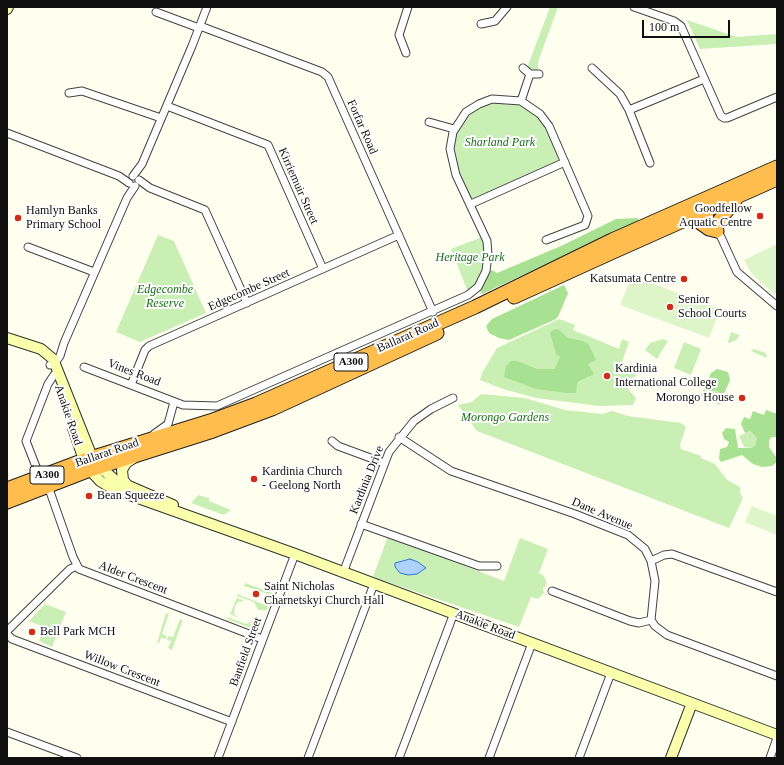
<!DOCTYPE html>
<style>
body{margin:0}
#map{position:relative;width:784px;height:765px;overflow:hidden;background:#fffff0;font-family:Georgia,serif}
canvas{display:block}
.frame{position:absolute;inset:0;border:8px solid #0f0f0f;pointer-events:none}
.scale{position:absolute;left:642px;top:20px;width:88px;height:18px;box-sizing:border-box;border:2px solid #0f0f0f;border-top:0;padding-left:5px;font-size:12px;line-height:14px;white-space:nowrap;color:#0f0f0f;-webkit-text-stroke:3px #fff;paint-order:stroke}
</style>
<div id="map">
<canvas width="784" height="765"></canvas>
<div class="frame"></div>
<div class="scale">100 m</div>
</div>
<script>
const ctx = document.querySelector('canvas').getContext('2d');
ctx.lineJoin = 'round';
function fill(path, color) { ctx.fillStyle = color; ctx.fill(path, 'evenodd'); }
const toPath = rows => new Path2D(rows.map(r => 'M' + r).join(''));
function strokePath(path, color, width, dash) { ctx.strokeStyle = color; ctx.lineWidth = width; ctx.lineCap = dash ? 'butt' : 'round'; ctx.setLineDash(dash || []); ctx.stroke(path); }
function label(font, color, halo, rows, align = 'center') {
  ctx.font = font + ' Georgia,serif'; ctx.lineWidth = 4; ctx.setLineDash([]); ctx.textBaseline = 'middle'; ctx.strokeStyle = halo; ctx.fillStyle = color; for (const [text, x, y, turn = 0] of rows) {
    ctx.save(); ctx.translate(x, y); ctx.rotate((+turn || 0) * Math.PI / 180); ctx.textAlign = isNaN(turn) ? turn : align; if (halo) ctx.strokeText(text, 0, 0); ctx.fillText(text, 0, 0); ctx.restore();
  }
}
fill(toPath([
 [550,7,558,7,538,62,538,71,527,68],
 [687,20,737,37,777,34,777,44,700,49],
 [493,102,519,104,539,117,546,127,559,155,558,162,474,199,470,198,467,193,454,160,456,135,462,123,471,113,481,106],
 [158,235,174,241,206,313,140,342,116,332],
 [482,237,485,255,484,267,476,285,468,292,451,249],
 [559,319,575,325,573,330,619,349,622,339,629,342,622,362,632,368,637,376,626,380,628,389,636,398,633,405,599,406,536,398,503,389,480,380,482,373,497,348],
 [731,332,740,335,736,340,729,343,728,342],
 [663,339,668,341,657,359,645,350,650,343],
 [684,342,701,349,691,375,674,368],
 [754,349,766,353,767,358,751,351],
 [716,390,723,396,720,405,708,401,712,392],
 [481,394,525,398,565,410,602,414,612,411,628,416,681,423,686,427,680,445,681,449,701,456,701,458,715,464,727,480,740,487,740,493,743,498,731,524,729,528,477,431,458,405,472,402],
 [750,431,757,438,755,446,751,448,744,447,739,436],
 [198,495,209,498,209,501,231,510,224,515,191,503],
 [388,536,504,581,520,538,548,549,539,573,544,576,547,584,543,588,544,593,538,599,531,597,519,627,373,577],
 [245,583,273,593,269,602,265,601,268,594,244,586],
 [237,594,268,606,267,610,258,610,254,602,237,596],
 [237,598,243,600,242,602,239,601,235,606,234,615,237,616,236,617,230,614],
 [45,604,66,612,52,647,39,641,44,627,29,621],
 [166,613,169,614,162,634,167,636,165,639,161,638,159,643,157,643],
 [227,617,246,624,251,622,250,624,253,626,255,621,260,627,256,630,227,619],
 [180,619,183,620,172,650,168,648,171,641,167,640,168,636,173,637]
]), '#c9efb5');
fill(toPath([
 [638,218,639,221,482,294,480,290,490,271,492,270,497,273,561,246,616,219],
 [564,285,568,293,558,317,554,320,509,340,499,338,489,333,486,326,492,319],
 [558,329,568,338,583,341,589,345,596,360,588,364,594,374,579,381,577,384,576,393,567,393,536,389,504,377,506,366,511,361,517,361,537,369,555,369,560,357,556,354,550,333,553,330],
 [717,369,728,372,730,380,723,396,716,390,712,392,708,401,701,395,711,373],
 [766,410,777,414,777,437,772,437,769,440,769,447,776,457,777,462,772,466,762,467,753,464,742,455,721,462,719,459,720,449,727,447,729,442,724,439,722,433,726,428,735,429,738,448,751,448,755,446,757,438,750,431,745,433,741,424,744,417,750,419,753,411,764,415]
]), '#a8e192');
fill(toPath([
 [777,244,777,294,773,293,752,274,744,260],
 [632,276,720,309,709,338,620,305],
 [752,506,777,516,777,535,745,522]
]), '#ddf5c8');
const water = toPath([
 [410,559,418,562,426,568,417,574,408,575,400,573,395,567,395,563,410,559]
]);
fill(water, '#aed2fd');
strokePath(water, '#2d78dc', 1);
const street = toPath([
 [634,7,674,21,681,26,721,116,724,118,727,118,777,97],
 [156,12,199,28],
 [481,24,495,21,507,7],
 [200,26,322,72,328,77,433,312],
 [406,53,399,35,408,7],
 [523,68,530,74,539,74],
 [592,68,620,94,629,110,650,163],
 [69,93,82,91,161,118],
 [521,101,530,74],
 [167,106,268,145,323,269],
 [629,110,704,79],
 [429,122,454,129],
 [7,133,119,176,129,183],
 [133,176,142,164,192,46,207,7],
 [139,180,150,188,205,210,247,303],
 [471,204,565,162],
 [707,207,710,219,721,237,737,272,777,306],
 [28,247,94,272],
 [50,365,55,363,60,356,64,343,127,198,135,186],
 [84,367,183,405,217,406,468,295,478,287,486,271,488,255,487,241,456,175,450,149,453,132,466,112,479,104,492,99,521,101,540,114,549,126,588,216,585,225,546,240],
 [131,385,145,350,149,346,399,235],
 [154,434,168,424,174,402],
 [399,437,451,471,575,514,628,535,645,549,651,561,655,581,651,620,655,626,667,635,777,676],
 [332,441,338,446,384,463],
 [40,477,26,441,48,384,54,375],
 [48,486,73,557,79,569,262,639],
 [361,524,479,566,497,566],
 [651,561,664,555,672,554,777,592],
 [343,573,389,452,414,421,431,409,453,398],
 [552,591,630,621,639,623,651,620],
 [7,631,70,569,77,566],
 [7,634,12,639,232,722],
 [7,732,77,758],
 [218,758,295,554],
 [308,758,374,584],
 [399,758,454,613],
 [489,758,532,643],
 [579,758,611,673],
 [770,758,777,738]
]);
const secondary = toPath([
 [7,9,8,7],
 [7,338,41,349,53,359,92,457],
 [73,428,84,460],
 [100,467,115,480,173,505],
 [90,470,100,481,113,489,295,554,777,735],
 [128,486,123,480,122,470,126,463,135,457],
 [671,758,692,703]
]);
const highway = toPath([
 [692,217,709,229,717,231],
 [719,221,736,199],
 [514,297,613,252,777,179],
 [7,489,84,460,210,421,256,404,475,307,612,240,777,167],
 [7,502,90,470,213,431,272,409,437,333]
]);
strokePath(street, '#424242', 9);
strokePath(secondary, '#313131', 12);
strokePath(highway, '#202020', 15);
strokePath(street, '#fff', 7);
strokePath(secondary, '#faffab', 10);
strokePath(highway, '#ffbd4e', 13);
for (const [x, y, r, color] of [
 [760,216,4,"#cf2d16"],
 [18,218,4,"#cf2d16"],
 [684,279,4,"#cf2d16"],
 [670,307,4,"#cf2d16"],
 [607,376,4,"#cf2d16"],
 [742,398,4,"#cf2d16"],
 [254,479,4,"#cf2d16"],
 [89,496,4,"#cf2d16"],
 [256,594,4,"#cf2d16"],
 [32,632,4,"#cf2d16"]
]) { const dot = new Path2D(); dot.arc(x, y, r, 0, 2 * Math.PI); ctx.fillStyle = color; ctx.fill(dot); strokePath(dot, '#fff', 1.5); }
for (const [x, y, w] of [
 [351,362,34],
 [47,475,34]
]) { const box = new Path2D(); box.roundRect(x - w / 2, y - 9, w, 18, 3); ctx.fillStyle = '#fff'; ctx.fill(box); strokePath(box, '#0f0f0f', 1); }
label('bold 11px', '#0f0f0f', null, [
 ["A300",351,362],
 ["A300",47,475]
]);
label('12px', '#0f0f0f', '#fff', [
 ["Forfar Road",362,127,66],
 ["Kirriemuir Street",298,186,66],
 ["Edgecombe Street",249,290,-24],
 ["Ballarat Road",408,336,-24],
 ["Vines Road",134,373,21],
 ["Anakie Road",68,415,71],
 ["Ballarat Road",107,453,-19],
 ["Kardinia Drive",367,480,-68],
 ["Dane Avenue",602,514,23],
 ["Alder Crescent",133,578,21],
 ["Anakie Road",485,625,21],
 ["Banfield Street",246,652,-70],
 ["Willow Crescent",122,669,21]
]);
label('italic 12px', '#1a6e17', '#fff', [
 ["Sharland Park",500,143],
 ["Heritage Park",470,258],
 ["Edgecombe",165,290],
 ["Reserve",165,304],
 ["Morongo Gardens",505,418]
]);
label('12px', '#0f0f0f', '#fff', [
 ["Goodfellow",752,209,"right"],
 ["Aquatic Centre",752,223,"right"],
 ["Hamlyn Banks",26,211],
 ["Primary School",26,225],
 ["Katsumata Centre",676,279,"right"],
 ["Senior",678,300],
 ["School Courts",678,314],
 ["Kardinia",615,369],
 ["International College",615,383],
 ["Morongo House",734,398,"right"],
 ["Kardinia Church",262,472],
 ["- Geelong North",262,486],
 ["Bean Squeeze",97,496],
 ["Saint Nicholas",264,587],
 ["Charnetskyi Church Hall",264,601],
 ["Bell Park MCH",40,632]
], 'left');
</script>
